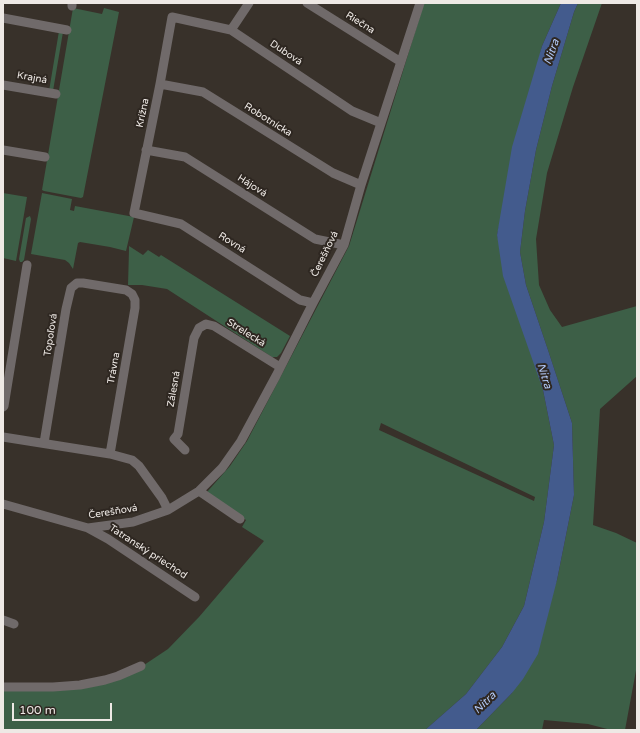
<!DOCTYPE html>
<meta charset="utf-8">
<style>
body{margin:0}
#map{position:relative;width:640px;height:733px;overflow:hidden;background:#38312a;font-family:"Varela Round",sans-serif}
canvas{display:block}
.frame{position:absolute;inset:0;border:4px solid #eee9e5;pointer-events:none}
.scale{position:absolute;left:12px;top:703px;width:100px;height:18px;box-sizing:border-box;border:2px solid #eee9e5;border-top:0;padding-left:5px;font-size:12px;line-height:14px;white-space:nowrap;color:#eee9e5;-webkit-text-stroke:3px #2e2721;paint-order:stroke}
</style>
<div id="map">
<canvas width="640" height="733"></canvas>
<div class="frame"></div>
<div class="scale">100 m</div>
</div>
<script>
const ctx = document.querySelector('canvas').getContext('2d');
ctx.lineJoin = 'round';
function fill(path, color) { ctx.fillStyle = color; ctx.fill(path, 'evenodd'); }
const toPath = rows => new Path2D(rows.map(r => 'M' + r).join(''));
function strokePath(path, color, width, dash) { ctx.strokeStyle = color; ctx.lineWidth = width; ctx.lineCap = dash ? 'butt' : 'round'; ctx.setLineDash(dash || []); ctx.stroke(path); }
function label(font, color, halo, rows, align = 'center') {
  ctx.font = font + ' "Varela Round",sans-serif'; ctx.lineWidth = 4; ctx.setLineDash([]); ctx.textBaseline = 'middle'; ctx.strokeStyle = halo; ctx.fillStyle = color; for (const [text, x, y, turn = 0] of rows) {
    ctx.save(); ctx.translate(x, y); ctx.rotate((+turn || 0) * Math.PI / 180); ctx.textAlign = isNaN(turn) ? turn : align; if (halo) ctx.strokeText(text, 0, 0); ctx.fillText(text, 0, 0); ctx.restore();
  }
}
fill(toPath([
 [424,3,561,3,542,46,497,235,543,390,554,445,544,522,524,606,502,647,466,694,425,730,3,730,3,687,75,688,144,665,168,649,199,617,264,541,242,527,246,520,207,492,230,466,247,441,349,246],
 [381,423,535,497,534,501,379,430],
 [578,3,602,3,573,87,547,173,536,239,539,285,550,310,562,327,637,306,637,376,600,409,593,525,616,533,637,543,637,665,625,730,611,730,588,724,544,720,542,730,476,730,512,693,557,580,574,495,572,423,548,350,526,285,520,252,525,211,536,150,552,86,574,12],
 [73,8,102,14,104,8,119,12,83,197,81,198,44,191,42,190],
 [59,31,63,32,53,91,49,91],
 [3,193,27,197,16,261,3,258],
 [42,193,72,199,70,210,74,211,75,206,134,217,126,251,110,247,80,242,78,243,73,269,69,263,65,260,31,254],
 [30,216,31,219,24,260,22,262,20,262,19,259,26,218],
 [129,246,143,255,148,250,159,257,161,255,290,336,281,353,277,357,272,357,167,289,142,285,128,285,129,250]
]), '#3d5f47');
fill(toPath([
 [561,3,578,3,574,12,552,86,536,150,525,211,520,252,526,285,548,350,572,423,574,495,557,580,538,654,523,679,512,693,476,730,425,730,466,694,502,647,524,606,544,522,554,445,543,390,503,276,497,235,512,147,542,46]
]), '#435b8d');
strokePath(toPath([
 [307,3,401,62],
 [72,6,72,3],
 [3,18,67,30],
 [231,30,249,3],
 [160,84,203,92,333,173,361,185],
 [3,85,56,94],
 [3,150,45,157],
 [146,150,185,157,315,239,344,245],
 [313,303,300,300,181,224,134,213,160,84,172,17,231,30,352,111,381,123],
 [3,407,4,406,27,265],
 [3,437,110,454,132,460,139,466,162,498,168,510],
 [44,443,66,309,71,288,77,283,83,283,126,290,132,294,135,300,135,308,110,454],
 [185,450,174,439,178,434,194,338,199,328,206,324,214,326,280,367],
 [199,491,240,519],
 [3,504,88,528,133,522,168,510,199,491,222,468,241,441,276,376,313,303,344,245,361,185,420,3],
 [88,528,108,539,195,597],
 [3,620,14,624],
 [3,687,53,687,80,685,105,680,118,676,141,666]
]), '#706a6a', 9);
label('10px', '#eee9e5', '#2e2721', [
 ["Riečna",360,23,32],
 ["Dubová",286,53,34],
 ["Krajná",32,78,10],
 ["Krížna",143,113,-78],
 ["Robotnícka",268,120,32],
 ["Hájová",252,186,32],
 ["Rovná",232,243,32],
 ["Čerešňová",325,254,-64],
 ["Strelecká",246,333,32],
 ["Topoľová",51,335,-81],
 ["Trávna",114,368,-80],
 ["Zálesná",174,389,-80],
 ["Čerešňová",113,512,-9],
 ["Tatranský priechod",148,552,33]
]);
label('italic 11px', '#b1c8f6', '#2e2721', [
 ["Nitra",552,52,-70],
 ["Nitra",544,376,72],
 ["Nitra",485,703,-45]
]);
</script>
